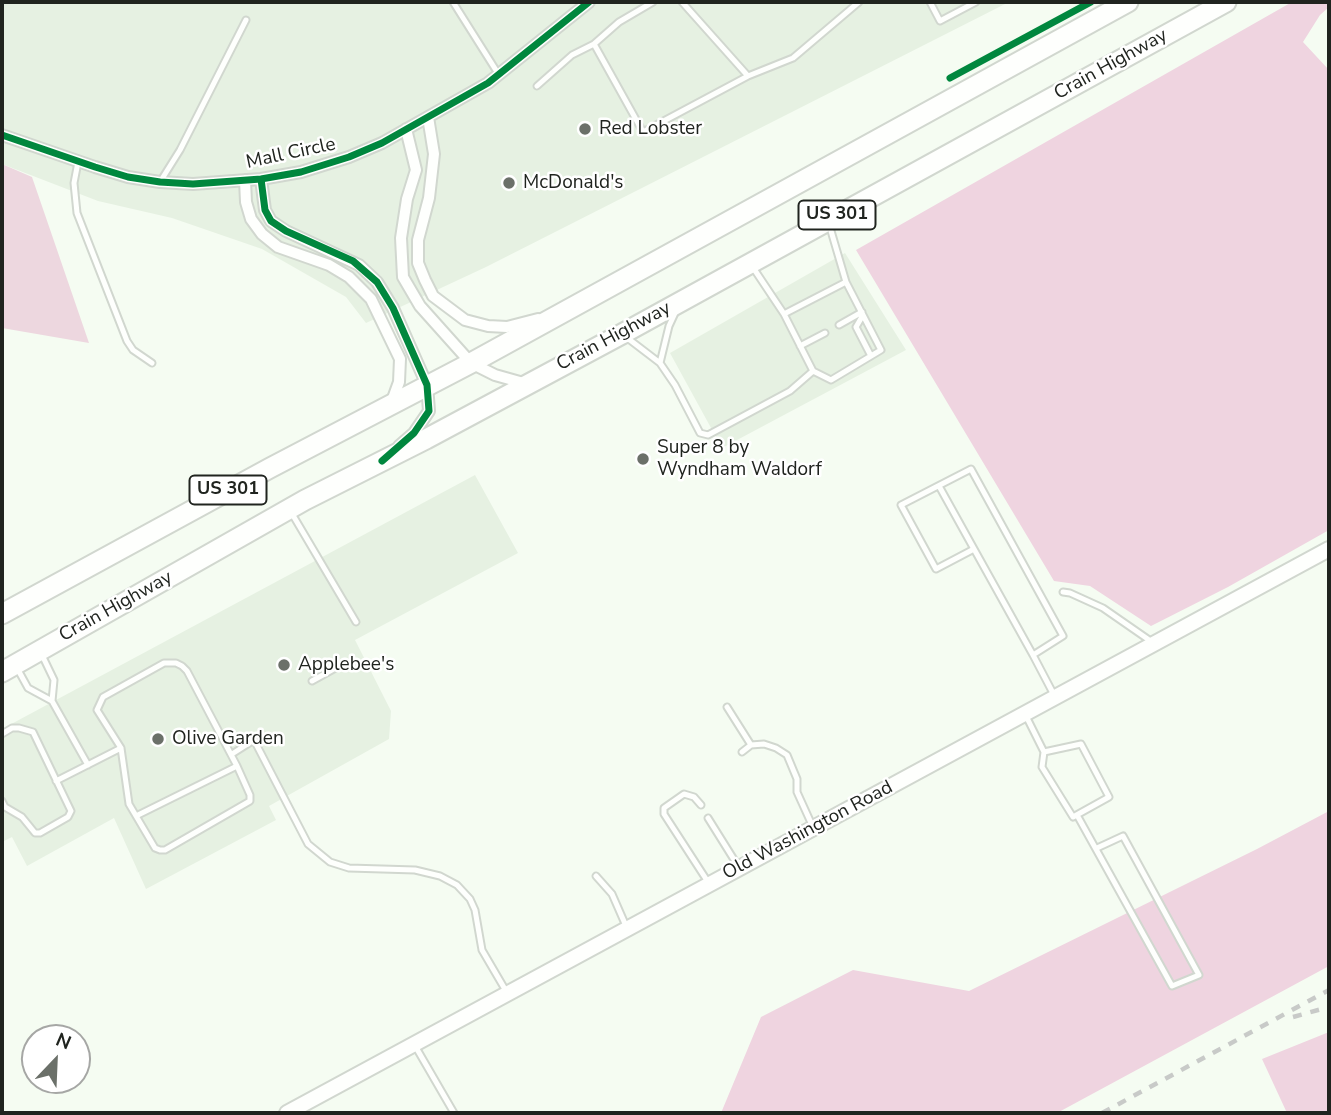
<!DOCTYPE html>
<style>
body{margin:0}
#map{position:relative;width:1331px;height:1115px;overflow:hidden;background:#f5fcf2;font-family:"Nunito Sans",sans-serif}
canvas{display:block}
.frame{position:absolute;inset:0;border:4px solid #20241f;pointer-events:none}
.north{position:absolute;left:21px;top:1024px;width:70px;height:70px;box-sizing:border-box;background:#fff;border:2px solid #a6a7a5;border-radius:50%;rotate:23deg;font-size:19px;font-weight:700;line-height:28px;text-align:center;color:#20241f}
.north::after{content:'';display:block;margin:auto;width:24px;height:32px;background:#6b7069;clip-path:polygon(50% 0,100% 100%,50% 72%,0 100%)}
</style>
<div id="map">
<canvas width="1331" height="1115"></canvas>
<div class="frame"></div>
<div class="north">N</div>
</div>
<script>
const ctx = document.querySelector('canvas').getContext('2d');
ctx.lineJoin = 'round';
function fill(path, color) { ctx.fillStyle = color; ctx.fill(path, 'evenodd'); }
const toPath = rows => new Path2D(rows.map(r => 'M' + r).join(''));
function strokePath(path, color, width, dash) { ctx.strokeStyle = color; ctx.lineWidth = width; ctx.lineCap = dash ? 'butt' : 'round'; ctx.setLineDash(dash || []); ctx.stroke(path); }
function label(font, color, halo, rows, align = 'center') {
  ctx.font = font + ' "Nunito Sans",sans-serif'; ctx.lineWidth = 5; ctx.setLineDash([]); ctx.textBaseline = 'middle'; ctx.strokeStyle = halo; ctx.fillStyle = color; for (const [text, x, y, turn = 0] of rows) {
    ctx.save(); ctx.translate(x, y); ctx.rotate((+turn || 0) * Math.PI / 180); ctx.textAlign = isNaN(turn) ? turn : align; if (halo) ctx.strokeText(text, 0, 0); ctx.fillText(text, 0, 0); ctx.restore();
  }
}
fill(toPath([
 [2,2,1009,2,486,267,366,323,346,297,262,249,172,218,98,201,2,164],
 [845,253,906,350,722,448,670,353],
 [475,475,518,553,355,640,391,711,389,739,269,806,276,820,146,889,114,818,27,866,12,837,2,842,2,729]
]), '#e6f1e2');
fill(toPath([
 [2,164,32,177,89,343,2,328]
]), '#edd7df');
fill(toPath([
 [1292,2,1329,2,1329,7,1320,15,1303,42,1329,70,1329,530,1228,587,1151,626,1090,586,1054,581,856,250],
 [1329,811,1329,966,1057,1113,721,1113,761,1017,853,970,969,991,1257,849],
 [1329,1032,1329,1113,1287,1113,1262,1059]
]), '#efd4e0');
const lane = toPath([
 [453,2,499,75],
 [653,2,619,22,594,44,643,132,748,76,793,58,859,2],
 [682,2,748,76],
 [930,2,940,21,976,2],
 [537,86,572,55,594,44],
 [78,162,74,183,77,213,127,341,133,350,152,363],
 [160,182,180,150,246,20],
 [752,266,784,314,846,282,829,224],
 [863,315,856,327,871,356],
 [839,325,862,312],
 [626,337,660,363,675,385,700,433,708,435,790,391,813,371,784,314],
 [800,346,825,333],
 [660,363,669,326,675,313],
 [813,371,831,380,881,350,846,282],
 [939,486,974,549],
 [291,512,356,622],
 [1063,592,1070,593,1103,608,1152,642],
 [42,655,54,680,52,701],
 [1033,655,974,549,936,569,901,505,971,469,1063,636,1033,655,1054,695],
 [17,668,28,688,52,701,88,765],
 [312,681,339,666],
 [727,707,751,745],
 [1025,714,1044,752,1042,767,1073,817,1109,797,1081,744,1044,752],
 [2,734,12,728,19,728,33,732,71,811,68,817,40,833,35,833,22,817,5,807,2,801],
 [742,752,751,745,764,744,776,748,787,755,797,779,797,792,812,825],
 [232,754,254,740,308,844,330,862,349,868,415,870,440,876,457,885,470,899,475,910,482,950,506,991],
 [56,781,121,748,97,710,103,697,164,663,176,663,182,666,187,671,237,766,250,795,250,801,165,850,160,850,155,848,129,804,121,748],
 [701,805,694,797,684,794,664,808,664,814,708,882],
 [1077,815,1172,986,1199,975,1123,836,1097,848],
 [136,816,237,766],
 [708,818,738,866],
 [596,876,612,894,626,926],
 [414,1044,454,1113]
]);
const street = toPath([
 [428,117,434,154,429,198,418,240,418,263,425,280,433,296,465,320,488,326,507,327,538,319],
 [406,129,416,170,407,199,401,238,403,277,420,306,471,363,495,375,527,384],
 [2,135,95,167,128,177,160,182,193,184,261,179,301,172,349,157,382,143,488,83,589,2],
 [261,179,265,210,271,221,286,231,359,265,377,282,393,308,427,385,429,411,414,433,399,446],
 [245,180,246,202,251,219,262,234,278,247,329,265,349,277,371,299,400,359,399,382,391,404]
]);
const secondary = toPath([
 [287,1113,1329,549]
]);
const highway = toPath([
 [2,614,270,468,471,363,1128,2],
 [2,672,305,500,426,439,622,334,1226,2]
]);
strokePath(lane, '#d1d7cf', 9);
strokePath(street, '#d1d7cf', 14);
strokePath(secondary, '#d1d7cf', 18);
strokePath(highway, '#d1d7cf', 23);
strokePath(lane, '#fefffd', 5);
strokePath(street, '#fefffd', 10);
strokePath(secondary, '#fefffd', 14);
strokePath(highway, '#fefffd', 19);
strokePath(toPath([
 [1293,1017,1329,1007],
 [1102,1113,1329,990]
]), '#c8cac8', 4.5, [9, 9]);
strokePath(toPath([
 [950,78,1091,2],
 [2,135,95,167,128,177,160,182,193,184,261,179,301,172,349,157,382,143,488,83,589,2],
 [261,179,265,210,271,221,286,231,353,261,377,282,393,308,427,385,429,411,414,433,382,461]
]), '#00873e', 7);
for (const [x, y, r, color] of [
 [585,129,7,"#6b7069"],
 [509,183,7,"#6b7069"],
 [643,459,7,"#6b7069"],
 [284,665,7,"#6b7069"],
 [158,739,7,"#6b7069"]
]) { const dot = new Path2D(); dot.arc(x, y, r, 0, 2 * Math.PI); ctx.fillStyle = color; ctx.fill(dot); strokePath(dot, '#fff', 2.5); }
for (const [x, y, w] of [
 [837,215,77],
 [228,490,77]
]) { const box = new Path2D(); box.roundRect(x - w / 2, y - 14.5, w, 29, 5); ctx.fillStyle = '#fff'; ctx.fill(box); strokePath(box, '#20241f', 2); }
label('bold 18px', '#20241f', null, [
 ["US 301",837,215],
 ["US 301",228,490]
]);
label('19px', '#20241f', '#fff', [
 ["Crain Highway",1111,65,-29],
 ["Mall Circle",291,154,-12],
 ["Crain Highway",614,337,-28],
 ["Crain Highway",116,607,-29],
 ["Old Washington Road",808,831,-28]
]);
label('19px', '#20241f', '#fff', [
 ["Red Lobster",599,129],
 ["McDonald's",523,183],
 ["Super 8 by",657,448],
 ["Wyndham Waldorf",657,470],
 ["Applebee's",298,665],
 ["Olive Garden",172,739]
], 'left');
</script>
